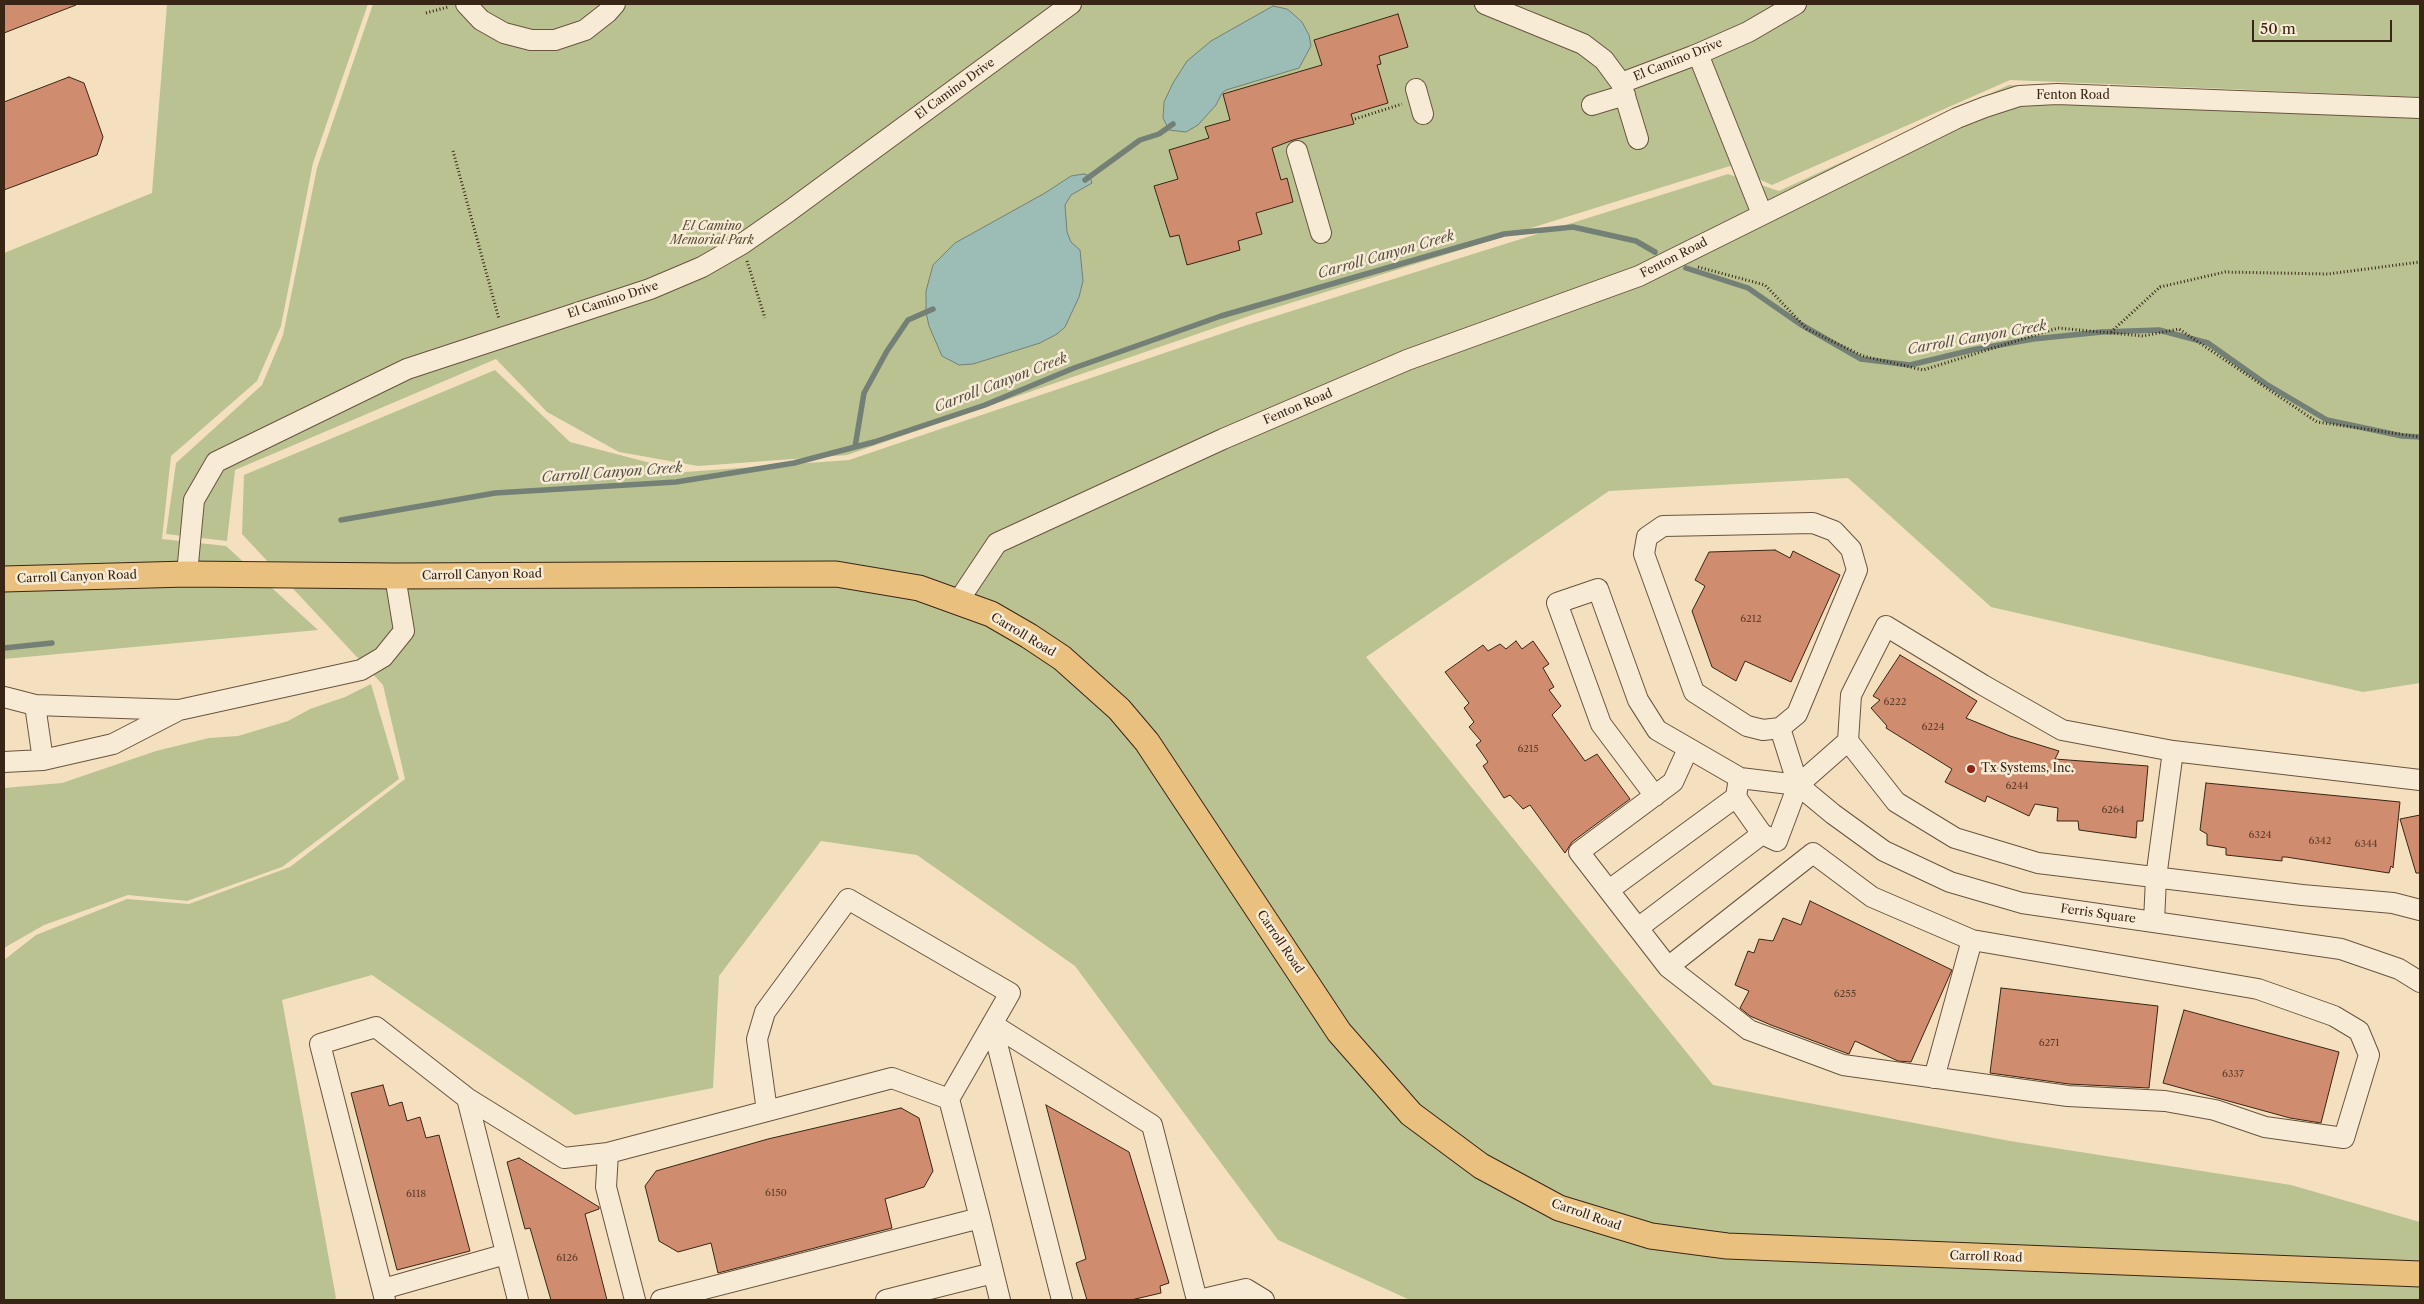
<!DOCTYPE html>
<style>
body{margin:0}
#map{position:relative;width:2424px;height:1304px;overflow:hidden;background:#f4e0be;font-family:"Libre Caslon Text",serif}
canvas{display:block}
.frame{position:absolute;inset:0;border:5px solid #392515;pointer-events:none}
.scale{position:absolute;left:2252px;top:20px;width:140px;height:22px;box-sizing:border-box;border:2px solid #392515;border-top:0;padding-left:6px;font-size:15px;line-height:18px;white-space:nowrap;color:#392515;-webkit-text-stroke:4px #f8ebd5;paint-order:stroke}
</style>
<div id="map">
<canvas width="2424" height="1304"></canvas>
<div class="frame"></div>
<div class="scale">50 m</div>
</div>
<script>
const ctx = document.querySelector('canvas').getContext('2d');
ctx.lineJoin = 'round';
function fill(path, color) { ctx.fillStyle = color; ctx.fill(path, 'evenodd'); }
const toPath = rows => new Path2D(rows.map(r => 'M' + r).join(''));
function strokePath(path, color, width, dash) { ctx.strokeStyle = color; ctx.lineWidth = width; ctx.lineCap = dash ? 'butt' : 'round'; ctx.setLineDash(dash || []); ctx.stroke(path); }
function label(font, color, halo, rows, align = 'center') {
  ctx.font = font + ' "Libre Caslon Text",serif'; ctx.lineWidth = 5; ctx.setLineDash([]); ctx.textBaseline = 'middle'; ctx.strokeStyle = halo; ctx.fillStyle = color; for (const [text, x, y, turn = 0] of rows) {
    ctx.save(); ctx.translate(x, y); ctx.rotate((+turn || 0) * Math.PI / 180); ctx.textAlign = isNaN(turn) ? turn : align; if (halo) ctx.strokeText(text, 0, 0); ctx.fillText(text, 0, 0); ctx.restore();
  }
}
fill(toPath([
 [167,4,368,4,313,163,281,326,257,381,171,456,162,539,226,546,318,630,4,659,4,253,152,193],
 [373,4,2420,4,2420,97,2010,80,1772,185,1730,166,1255,314,847,455,698,466,619,452,547,412,496,359,235,470,227,541,166,534,176,463,262,385,283,335,317,168],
 [2009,85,2420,114,2420,683,2363,692,1991,607,1848,478,1609,491,1366,657,1713,1085,2010,1141,2291,1185,2420,1222,2420,1300,1410,1300,1278,1240,1075,966,917,855,821,841,719,976,713,1088,575,1115,372,975,282,1000,336,1298,333,1300,4,1300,4,960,36,935,127,899,189,904,290,867,405,779,383,685,242,534,244,475,495,370,570,442,685,472,849,460,1247,325,1728,174,1779,191],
 [371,684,399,779,282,867,187,901,128,895,44,925,4,948,4,788,62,783,156,751,209,738,238,736,288,721,310,709,345,697]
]), '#bac292');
const water = toPath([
 [1273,6,1287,9,1292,13,1302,22,1309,35,1311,46,1299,68,1226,90,1222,93,1216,105,1198,125,1186,132,1169,130,1163,118,1164,102,1173,83,1187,61,1211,41,1273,6],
 [1084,174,1090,176,1092,183,1071,195,1065,205,1067,232,1071,242,1080,250,1083,281,1079,297,1065,327,1057,334,1040,343,973,364,959,365,942,356,929,326,926,312,926,291,933,265,955,243,1045,193,1071,176,1084,174]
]);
fill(water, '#9cbdb6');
strokePath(water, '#748076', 1);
strokePath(toPath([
 [1085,180,1140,140,1159,134,1173,124],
 [1686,268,1748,288,1800,324,1861,359,1910,365,1972,350,2033,339,2102,332,2159,330,2208,343,2266,384,2327,420,2402,436,2420,437],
 [855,447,864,393,887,351,908,320,933,309],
 [341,520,495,493,676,482,794,463,874,442,985,405,1074,368,1221,316,1504,234,1573,227,1636,241,1655,252],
 [4,648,52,643]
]), '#748076', 5.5);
const building = toPath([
 [4,4,76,4,76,5,4,33,4,4],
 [1398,14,1408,47,1379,56,1381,64,1377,65,1388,103,1351,114,1354,124,1293,140,1272,148,1281,180,1287,178,1293,202,1256,213,1262,234,1238,241,1240,250,1187,265,1179,235,1170,237,1154,186,1178,179,1169,150,1209,138,1205,127,1230,120,1223,94,1322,65,1314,40,1398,14],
 [69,77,84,83,103,137,97,155,4,190,4,102,69,77],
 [1775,550,1790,558,1793,551,1840,575,1791,682,1745,661,1736,681,1712,667,1692,611,1705,586,1695,580,1709,552,1775,550],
 [1516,641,1522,649,1533,641,1549,664,1543,668,1554,687,1549,690,1561,706,1552,715,1585,761,1597,754,1630,799,1572,842,1565,853,1530,805,1523,809,1510,795,1504,798,1483,766,1488,762,1476,745,1481,741,1469,727,1474,722,1464,708,1469,703,1445,672,1483,645,1488,651,1500,644,1506,649,1516,641],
 [1900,655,1977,701,1966,718,2010,736,2059,751,2055,759,2148,766,2143,821,2137,821,2136,838,2079,830,2078,821,2057,821,2058,808,2035,804,2029,816,1987,796,1985,802,1945,782,1952,769,1886,728,1887,726,1871,708,1880,700,1873,696,1900,655],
 [2206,783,2400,802,2393,868,2391,866,2389,873,2286,857,2282,857,2282,861,2226,855,2226,848,2207,845,2207,834,2200,830,2206,783],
 [2420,815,2420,873,2416,873,2400,819,2420,815],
 [1810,901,1952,970,1911,1062,1898,1061,1855,1041,1849,1054,1846,1053,1771,1025,1750,1016,1740,1008,1749,991,1735,985,1748,951,1754,953,1759,939,1773,941,1783,918,1801,925,1810,901],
 [2001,988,2158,1006,2149,1088,2069,1084,1990,1073,2001,988],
 [2184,1010,2339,1052,2321,1123,2290,1118,2163,1083,2184,1010],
 [383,1085,389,1106,402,1102,407,1121,420,1117,426,1138,439,1135,470,1251,397,1270,351,1093,383,1085],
 [1046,1105,1129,1152,1169,1283,1160,1286,1161,1293,1131,1300,1087,1300,1076,1263,1086,1259,1046,1105],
 [901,1108,919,1118,933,1171,924,1187,885,1199,892,1228,718,1273,711,1243,678,1252,659,1241,645,1186,656,1171,768,1139,901,1108],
 [519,1158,599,1207,599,1209,585,1214,607,1300,551,1300,530,1228,525,1229,507,1162,519,1158]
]);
fill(building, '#d08c6e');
strokePath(building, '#392515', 1);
const minor = toPath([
 [466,4,481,20,504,33,531,40,555,40,585,30,608,12,615,4],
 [1485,4,1583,44,1604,60,1621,83,1698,54,1748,32,1796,4],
 [1698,54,1762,214],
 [1621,83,1638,139],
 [1416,89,1423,114],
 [1592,105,1625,95],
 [1297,151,1321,233],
 [1813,523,1834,531,1851,549,1857,570,1797,714,1780,728,1763,730,1747,726,1694,692,1644,554,1647,537,1663,526,1813,523],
 [187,574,194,500,216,462,407,369,650,289,702,267,742,244,788,212,1071,4],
 [957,603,997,543,1223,439,1407,360,1639,276,1957,118,1985,107,2019,96,2057,94,2420,108],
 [4,697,35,705,179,710,361,670,383,657,404,631,395,576],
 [35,705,43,760],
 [1780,728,1798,785],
 [4,762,43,760,113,744,177,711],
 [2420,780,2173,751,2062,730,1983,685,1886,626,1851,695,1848,741,1896,802,1955,838,2038,863,2302,895,2393,903,2420,910],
 [1798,785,1833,814,1884,851,1950,882,2022,903,2341,949,2399,969,2420,982],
 [1655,796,1601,724,1557,603,1598,589,1638,700,1657,730,1740,778,1798,785],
 [1762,834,1777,841,1798,785,1848,741],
 [1609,890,1736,797,1738,784],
 [2154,922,2156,878,2173,751],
 [1638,928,1762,834,1736,797],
 [1668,967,1813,853,1872,897,1972,940,2258,989,2334,1016,2359,1031,2369,1055,2344,1138,2265,1127,2215,1110,2165,1101,2068,1096,1843,1065,1749,1030,1668,967,1579,852,1673,782,1688,749],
 [992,1024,1152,1125,1197,1300],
 [992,1024,1062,1300],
 [1934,1078,1972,940],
 [467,1098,518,1300],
 [608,1153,606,1187,635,1300],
 [980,1218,1000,1300],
 [383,1289,506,1254],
 [385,1300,320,1044,376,1027,467,1098,564,1158,608,1153,892,1078,949,1099,1010,993,848,899,765,1012,757,1039,767,1111],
 [661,1300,980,1218,949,1099],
 [886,1300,993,1273],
 [1199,1300,1246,1289,1264,1300]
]);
const major = toPath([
 [4,579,187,574,395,576,836,574,919,588,991,614,1029,636,1062,658,1119,709,1147,742,1339,1032,1411,1114,1481,1166,1559,1208,1651,1236,1727,1246,2420,1274]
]);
strokePath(minor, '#68543f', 22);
strokePath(major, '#392515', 27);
strokePath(toPath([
 [426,13,448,7],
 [1355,119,1402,104],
 [453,151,499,319],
 [747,261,765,318],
 [1698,267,1765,285,1807,329,1863,356,1923,370,2058,328,2143,336,2179,329,2317,422,2420,437],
 [2111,332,2160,287,2225,272,2328,274,2420,262]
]), '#392515', 3, [1, 2.5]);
strokePath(minor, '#f8ebd5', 20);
strokePath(major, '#eac07f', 25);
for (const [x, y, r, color] of [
 [1971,769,5,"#8f2418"]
]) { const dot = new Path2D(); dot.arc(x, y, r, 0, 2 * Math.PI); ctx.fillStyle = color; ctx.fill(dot); strokePath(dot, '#f8ebd5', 2); }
label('10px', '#5f3f2b', null, [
 ["6212",1751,619],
 ["6222",1895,702],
 ["6224",1933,727],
 ["6215",1528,749],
 ["6244",2017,786],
 ["6264",2113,810],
 ["6324",2260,835],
 ["6342",2320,841],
 ["6344",2366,844],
 ["6255",1845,994],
 ["6271",2049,1043],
 ["6337",2233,1074],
 ["6150",776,1193],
 ["6118",416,1194],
 ["6126",567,1258]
]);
label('12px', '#392515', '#f8ebd5', [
 ["El Camino Drive",1678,60,-22],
 ["El Camino Drive",955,89,-36],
 ["Fenton Road",2073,96],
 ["Fenton Road",1674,258,-27],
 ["El Camino Drive",613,300,-18],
 ["Fenton Road",1298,407,-23],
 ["Carroll Canyon Road",482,575,-1],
 ["Carroll Canyon Road",77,577,-2],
 ["Carroll Road",1023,635,31],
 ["Ferris Square",2098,914,8],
 ["Carroll Road",1280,942,56],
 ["Carroll Road",1586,1215,19],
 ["Carroll Road",1986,1257,2]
]);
label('italic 12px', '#594c34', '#f8ebd5', [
 ["El Camino",712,227],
 ["Memorial Park",712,241]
]);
label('12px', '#392515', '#f8ebd5', [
 ["Tx Systems, Inc.",1981,769]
], 'left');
label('italic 14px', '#575345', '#f8ebd5', [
 ["Carroll Canyon Creek",1386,255,-16],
 ["Carroll Canyon Creek",1977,338,-10],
 ["Carroll Canyon Creek",1001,383,-21],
 ["Carroll Canyon Creek",612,473,-4]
]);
</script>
